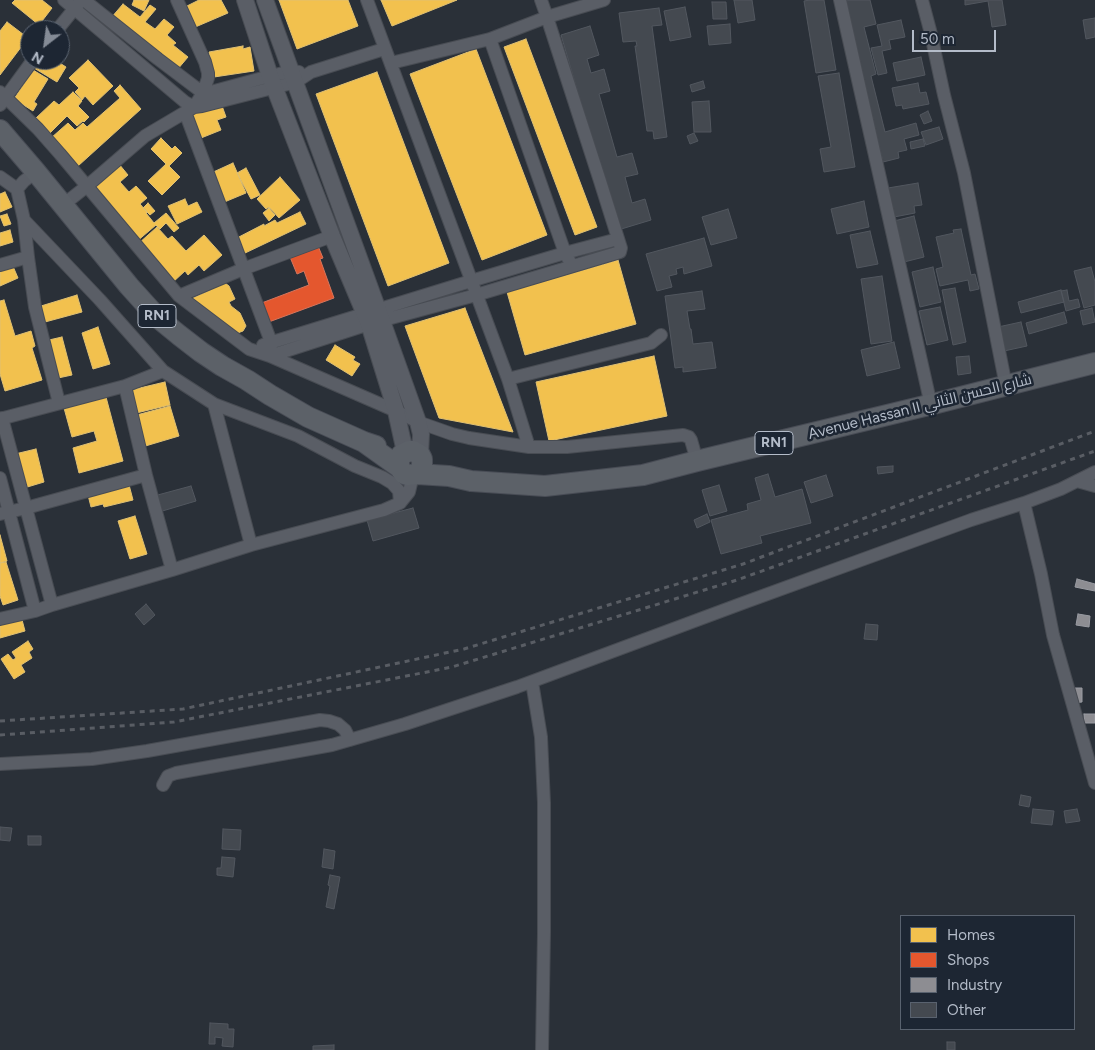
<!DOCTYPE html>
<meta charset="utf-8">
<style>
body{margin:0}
#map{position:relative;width:1095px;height:1050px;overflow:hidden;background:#2a3038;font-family:Figtree,sans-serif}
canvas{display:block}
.legend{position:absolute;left:900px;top:915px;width:175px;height:115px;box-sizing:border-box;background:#1d2633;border:1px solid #59626f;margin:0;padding:6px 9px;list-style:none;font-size:15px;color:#b4bcc9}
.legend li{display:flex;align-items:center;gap:10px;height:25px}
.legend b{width:25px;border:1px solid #59626f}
.north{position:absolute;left:20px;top:20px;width:50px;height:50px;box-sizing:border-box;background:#1d2633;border:1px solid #59626f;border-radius:50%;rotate:210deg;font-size:14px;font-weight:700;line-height:20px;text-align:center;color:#b4bcc9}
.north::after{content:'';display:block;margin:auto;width:18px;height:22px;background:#848b96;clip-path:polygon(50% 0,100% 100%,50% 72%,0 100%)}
.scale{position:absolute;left:912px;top:30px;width:84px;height:22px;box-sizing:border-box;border:2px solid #b4bcc9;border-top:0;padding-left:6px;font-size:15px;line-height:18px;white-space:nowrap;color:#b4bcc9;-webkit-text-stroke:4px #1d2633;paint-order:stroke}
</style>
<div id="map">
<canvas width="1095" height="1050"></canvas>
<ul class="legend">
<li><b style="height:14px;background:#f2c14e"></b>Homes</li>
<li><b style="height:14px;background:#e4572e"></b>Shops</li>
<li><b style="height:14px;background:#8d8d92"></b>Industry</li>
<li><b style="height:14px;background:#444950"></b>Other</li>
</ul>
<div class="north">N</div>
<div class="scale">50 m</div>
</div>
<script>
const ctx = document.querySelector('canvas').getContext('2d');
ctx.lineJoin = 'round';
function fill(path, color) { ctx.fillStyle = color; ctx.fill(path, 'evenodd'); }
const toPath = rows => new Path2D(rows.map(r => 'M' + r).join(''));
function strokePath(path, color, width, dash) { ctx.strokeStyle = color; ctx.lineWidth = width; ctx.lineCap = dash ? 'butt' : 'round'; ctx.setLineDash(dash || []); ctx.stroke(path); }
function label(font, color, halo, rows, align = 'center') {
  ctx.font = font + ' Figtree,Cairo,sans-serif'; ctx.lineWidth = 5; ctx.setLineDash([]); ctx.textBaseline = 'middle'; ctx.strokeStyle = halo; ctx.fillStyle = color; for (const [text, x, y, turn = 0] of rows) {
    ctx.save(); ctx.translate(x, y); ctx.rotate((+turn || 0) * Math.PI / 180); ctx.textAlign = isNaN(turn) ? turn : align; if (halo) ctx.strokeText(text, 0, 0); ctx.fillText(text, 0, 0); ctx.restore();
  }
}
const homes = toPath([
 [15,0,42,0,52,8,39,25,12,3,15,0],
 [134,0,149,0,144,11,132,5,134,0],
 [199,0,221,0,228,13,193,28,183,8,199,0],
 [279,0,348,0,358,26,297,49,279,0],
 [381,0,457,0,392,26,381,0],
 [123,4,140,17,150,5,156,9,145,22,155,29,164,19,174,27,167,35,176,43,173,45,188,57,177,70,111,18,123,4],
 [7,22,28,38,0,75,0,31,7,22],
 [526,39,597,227,575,235,504,47,526,39],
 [243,46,243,49,250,47,254,71,214,77,209,52,243,46],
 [476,49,547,235,482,260,410,74,476,49],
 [39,60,55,60,66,67,57,82,34,68,39,60],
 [88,60,113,86,93,105,85,96,82,100,75,92,79,88,69,78,88,60],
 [33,70,48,79,34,102,37,104,33,111,14,99,33,70],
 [377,72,449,263,388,286,316,94,377,72],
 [120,85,141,109,78,166,51,138,68,123,75,130,83,123,87,127,120,98,114,91,120,85],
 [73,92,82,101,78,106,89,117,84,122,83,121,77,126,67,116,50,133,36,118,54,101,59,105,73,92],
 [221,103,226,117,217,120,221,130,201,138,192,115,221,103],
 [161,138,172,149,175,146,182,153,169,166,180,177,162,195,148,181,166,164,151,149,161,138],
 [233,163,246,193,222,203,209,174,233,163],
 [119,164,128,175,120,182,129,192,136,186,147,198,140,204,147,212,146,213,154,223,166,213,179,228,174,232,166,223,160,229,156,225,136,242,92,187,119,164],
 [246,168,260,195,251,199,237,173,246,168],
 [280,177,300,200,279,218,269,207,266,209,257,199,280,177],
 [5,192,12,207,0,212,0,194,5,192],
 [185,199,188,206,197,202,202,212,177,224,168,206,185,199],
 [148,203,155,211,150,215,143,208,148,203],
 [269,208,275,215,269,221,263,213,269,208],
 [300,212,306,224,243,254,235,239,264,224,264,226,275,220,277,223,300,212],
 [7,214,11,224,4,226,0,216,7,214],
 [157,227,168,239,172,236,186,251,204,235,222,255,204,271,199,265,188,275,185,271,172,283,138,244,157,227],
 [10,230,13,242,0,246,0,233,10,230],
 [618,260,636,324,525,355,507,292,618,260],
 [12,264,18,278,0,286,0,270,12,264],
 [225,283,229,286,235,299,229,302,231,306,240,313,246,326,243,331,235,334,196,303,193,298,225,283],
 [77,295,82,312,45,322,41,306,77,295],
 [4,300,15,336,31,331,35,346,32,348,42,380,5,391,0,374,0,301,4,300],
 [465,308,513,432,439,418,405,326,465,308],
 [98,327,110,364,93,369,82,333,98,327],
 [62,337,72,375,58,378,49,340,62,337],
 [335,345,355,357,353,360,360,364,352,376,326,360,335,345],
 [654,356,667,416,549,441,536,382,654,356],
 [165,382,170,405,132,414,127,391,165,382],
 [106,397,123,461,79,473,73,448,97,441,94,431,72,437,64,408,106,397],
 [170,406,179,436,142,447,133,416,170,406],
 [36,449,44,482,24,488,15,454,36,449],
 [128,481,133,500,104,507,103,504,91,507,87,491,128,481],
 [135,516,147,554,130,559,118,521,135,516],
 [0,535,7,561,0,563,0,535],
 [6,562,18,600,3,605,0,596,0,563,6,562],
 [21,616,25,631,0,638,0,623,21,616],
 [28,641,33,649,29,652,32,658,21,665,25,672,14,679,1,659,8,654,13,660,16,658,12,652,28,641]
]);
fill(homes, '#f2c14e');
strokePath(homes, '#dfc073', 1);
const shops = toPath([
 [318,246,323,258,320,259,334,298,266,323,259,304,309,285,304,271,297,274,290,257,318,246]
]);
fill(shops, '#e4572e');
strokePath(shops, '#d6755c', 1);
const industry = toPath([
 [1077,579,1095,584,1095,591,1075,587,1077,579],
 [1078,614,1090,616,1089,627,1076,625,1078,614],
 [1072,688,1082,688,1082,702,1073,703,1072,688],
 [1084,714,1095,714,1095,723,1084,723,1084,714]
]);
fill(industry, '#8d8d92');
strokePath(industry, '#999ba2', 1);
const building = toPath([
 [734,0,752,0,755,20,738,23,734,0],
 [810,0,824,0,836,70,816,73,804,1,810,0],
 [842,0,870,0,876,24,864,27,876,74,871,76,885,132,916,123,919,135,904,139,907,150,898,152,899,158,883,162,842,0],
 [965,0,1002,0,1006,25,992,27,988,1,965,5,965,0],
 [712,2,726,2,727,19,713,19,712,2],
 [685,7,691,37,670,41,664,11,685,7],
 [659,8,662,25,652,26,667,137,654,139,653,131,647,131,635,46,637,46,636,41,623,42,619,13,659,8],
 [1095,18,1095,37,1086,39,1083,20,1095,18],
 [901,20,905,37,889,40,891,49,882,51,887,73,878,75,871,48,882,46,877,25,901,20],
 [730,24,731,43,709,45,707,26,730,24],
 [590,26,599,55,587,59,591,73,604,69,610,91,599,94,617,157,632,153,638,174,625,177,632,203,645,199,651,220,618,230,561,35,590,26],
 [921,57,925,75,897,81,893,63,921,57],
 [839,73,855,167,824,172,820,149,831,147,818,76,839,73],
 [703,81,705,88,692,92,690,85,703,81],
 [918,83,920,93,926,92,929,104,903,109,902,105,896,106,892,88,918,83],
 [709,101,711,132,694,132,692,102,709,101],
 [928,111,932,121,924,124,920,115,928,111],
 [939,127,943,139,926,145,921,132,939,127],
 [694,133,698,141,690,144,687,136,694,133],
 [923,139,925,146,911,149,910,142,923,139],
 [918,183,922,205,914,206,915,213,894,217,888,188,918,183],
 [864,201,869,227,837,234,831,209,864,201],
 [728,209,737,238,711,245,702,217,728,209],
 [914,216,924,257,904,262,894,221,914,216],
 [961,229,971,275,975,274,979,289,970,291,968,280,940,286,936,269,943,267,936,237,954,233,953,230,961,229],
 [870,231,878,264,857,268,850,235,870,231],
 [704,238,712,266,684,274,683,267,676,269,677,274,669,276,672,287,657,291,646,254,704,238],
 [933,267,941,302,920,307,912,272,933,267],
 [1091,267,1095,282,1095,305,1084,308,1074,271,1091,267],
 [882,276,892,341,871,344,861,279,882,276],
 [955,288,966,342,953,345,942,290,955,288],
 [1061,290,1064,302,1021,313,1018,302,1061,290],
 [1067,290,1069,301,1078,299,1080,307,1066,311,1061,291,1067,290],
 [702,291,705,309,687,311,690,329,691,329,693,344,712,342,716,368,683,372,683,367,675,368,665,296,702,291],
 [940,307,948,340,927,345,919,311,940,307],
 [1092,308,1095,322,1083,325,1080,311,1092,308],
 [1064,312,1067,323,1029,334,1026,323,1064,312],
 [1021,322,1027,346,1004,351,998,327,1021,322],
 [894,342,900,368,867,376,861,350,894,342],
 [969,356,971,373,958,375,956,357,969,356],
 [893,466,893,472,878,474,877,467,893,466],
 [768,474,775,497,802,489,811,523,760,536,762,543,721,554,711,520,748,510,747,504,761,500,755,478,768,474],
 [826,475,833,496,811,503,804,482,826,475],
 [719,485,727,511,710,516,702,490,719,485],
 [191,486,196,501,159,512,154,496,191,486],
 [413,508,419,528,373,541,367,520,413,508],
 [707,514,710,522,697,528,694,520,707,514],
 [146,604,155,615,144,625,135,614,146,604],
 [866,624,878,625,877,640,864,639,866,624],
 [1021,795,1031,797,1029,807,1019,805,1021,795],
 [1033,809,1054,811,1052,825,1031,823,1033,809],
 [1077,809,1080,821,1066,823,1064,811,1077,809],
 [0,827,12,828,10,841,0,840,0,827],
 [223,829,241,830,240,850,222,849,223,829],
 [28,836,41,836,41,845,28,845,28,836],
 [324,849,335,851,333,869,322,867,324,849],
 [222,857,235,858,233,877,217,875,217,868,221,868,222,857],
 [330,875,340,877,334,909,326,907,330,886,328,885,330,875],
 [210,1023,228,1024,228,1029,234,1029,233,1047,222,1046,223,1038,215,1037,215,1044,209,1044,210,1023],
 [947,1042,955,1042,955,1050,947,1050,947,1042],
 [334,1045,334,1050,313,1050,313,1046,334,1045]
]);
fill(building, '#444950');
strokePath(building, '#52575f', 1);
const minor = toPath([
 [64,0,185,102,194,107,202,106,296,82,311,72,384,49],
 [84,0,158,59,203,93,207,93,270,76,292,71,299,72],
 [367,0,508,379,529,447],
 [541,0,547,17,604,0],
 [840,0,931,405],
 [922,0,930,30,944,95,964,173,1006,386],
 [57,30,79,3],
 [490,39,565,253,569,260],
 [0,92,38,129,60,154,179,296,249,349,270,356,396,411,418,422,452,434,469,438,529,447,567,447,683,435,689,437,691,440,697,461],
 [0,105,33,60],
 [185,112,271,342,270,356,369,324,476,295,620,252,621,248,600,181,547,17,490,39,391,63],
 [36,172,24,181,17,189,24,220,28,257,35,307,59,403],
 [0,177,17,189],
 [63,205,87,186,145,136,194,107,203,93,208,78,208,73,205,62,177,0],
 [0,265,28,257],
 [179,296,243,269,332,236],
 [263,345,471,281,565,253,618,239],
 [508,379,651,343,661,335],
 [125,386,146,475,172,570],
 [214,404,251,545],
 [2,418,52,605],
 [0,419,125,386,163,371],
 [0,478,35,611],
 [1077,481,1095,486],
 [400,503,409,492,413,475],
 [1024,503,1041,574,1053,635,1095,783],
 [0,514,26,508,146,475],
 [0,619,35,611,52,605,172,570,251,545,384,510,400,503,399,491,392,483,382,477,355,466,298,436,214,404,163,371,100,300,24,220],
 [532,682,541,737,544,803,544,933,542,1050],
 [0,764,92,759,147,751,320,720,329,721,338,724,345,730,350,740],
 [163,785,168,776,176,773,332,745,405,724,517,687,743,603,971,520,1024,503,1061,489,1095,472]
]);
const tertiary = toPath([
 [245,0,270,76,332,236,369,324,396,411,405,452],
 [265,0,382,321,418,422,421,434,420,455]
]);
const primary = toPath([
 [0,130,36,172,129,286,157,317,179,335,201,352,222,366,247,380,270,395,308,417,364,442,376,446],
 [364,442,399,467,404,474,408,475,417,474,449,476,471,481,545,486,643,475,697,461,937,403,1095,363],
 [399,467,399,459,401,455,409,451,413,451,420,455,422,459,422,468,417,474]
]);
strokePath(minor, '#484c53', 14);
strokePath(tertiary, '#484c53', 18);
strokePath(primary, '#484c55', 22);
strokePath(minor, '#5a5e66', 12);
strokePath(tertiary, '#5a5e66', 16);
strokePath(primary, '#5c6168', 20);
strokePath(toPath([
 [0,721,183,709,464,649,743,564,1095,431],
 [0,735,174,722,452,667,737,580,1095,451]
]), '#595d64', 3, [5, 5]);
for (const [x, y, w] of [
 [157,316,38],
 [774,443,38]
]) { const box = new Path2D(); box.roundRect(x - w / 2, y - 11.5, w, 23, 4); ctx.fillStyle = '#1d2633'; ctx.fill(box); strokePath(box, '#b4bcc9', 1); }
label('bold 14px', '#b4bcc9', null, [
 ["RN1",157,316],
 ["RN1",774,443]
]);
label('15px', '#b4bcc9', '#1d2633', [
 ["Avenue Hassan II شارع الحسن الثاني",920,407,-14]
]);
</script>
